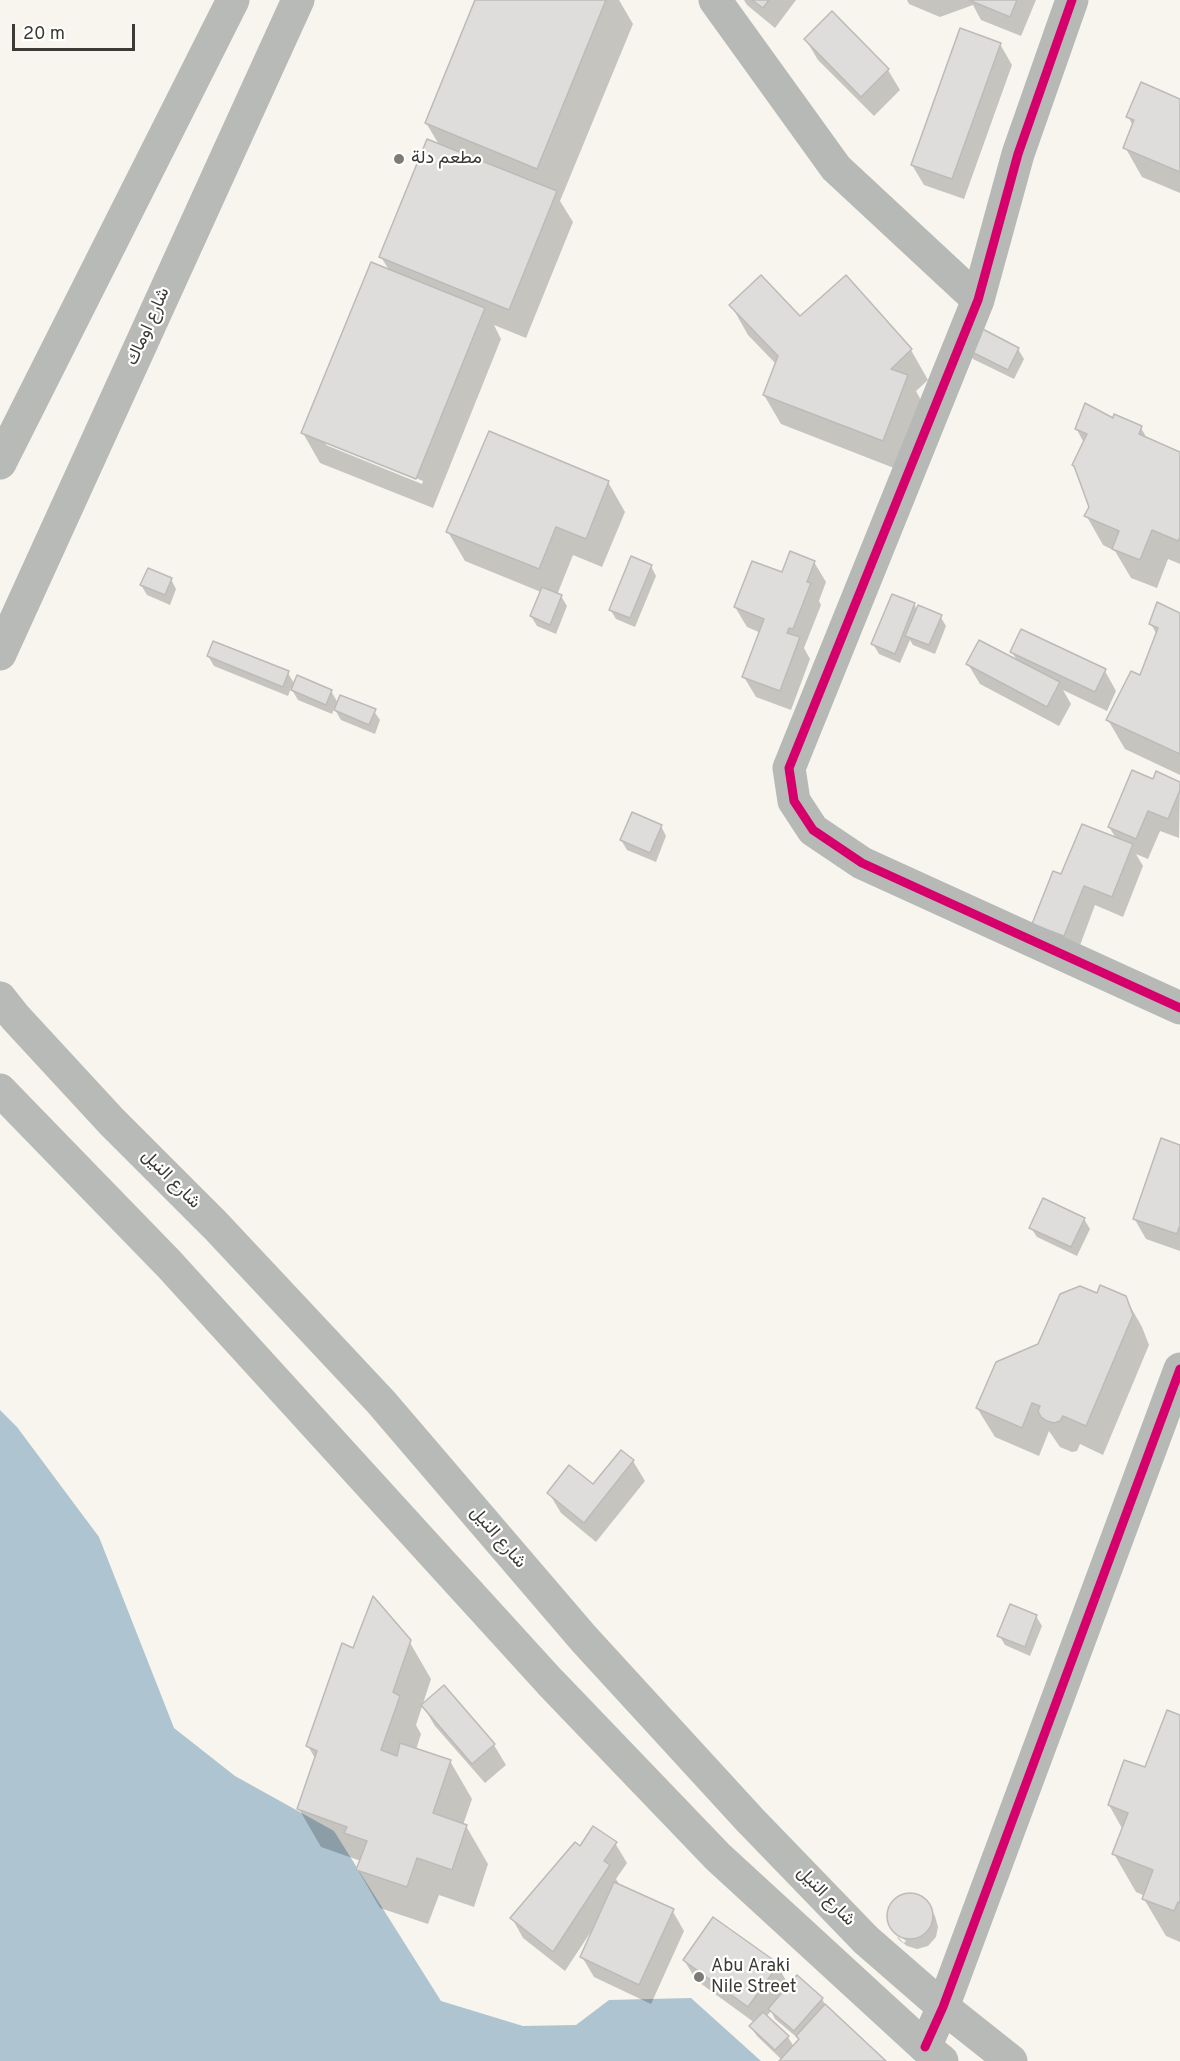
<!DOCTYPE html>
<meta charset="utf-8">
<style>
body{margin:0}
#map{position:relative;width:1180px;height:2061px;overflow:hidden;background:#f7f5ee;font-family:Overpass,sans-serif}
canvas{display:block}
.scale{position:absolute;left:12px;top:24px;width:123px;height:27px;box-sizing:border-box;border:3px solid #3b3a34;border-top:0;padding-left:8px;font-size:18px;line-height:21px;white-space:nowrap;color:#3b3a34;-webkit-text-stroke:4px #fff;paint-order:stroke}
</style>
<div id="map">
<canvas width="1180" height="2061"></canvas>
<div class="scale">20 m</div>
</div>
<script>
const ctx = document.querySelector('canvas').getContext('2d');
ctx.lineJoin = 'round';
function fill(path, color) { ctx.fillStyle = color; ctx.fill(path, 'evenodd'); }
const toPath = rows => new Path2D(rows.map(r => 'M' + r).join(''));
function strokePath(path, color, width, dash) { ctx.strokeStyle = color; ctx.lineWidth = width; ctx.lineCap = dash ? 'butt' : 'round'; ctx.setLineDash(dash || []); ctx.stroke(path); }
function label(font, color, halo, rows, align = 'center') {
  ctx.font = font + ' Overpass,Vazirmatn,sans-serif'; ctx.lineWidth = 4.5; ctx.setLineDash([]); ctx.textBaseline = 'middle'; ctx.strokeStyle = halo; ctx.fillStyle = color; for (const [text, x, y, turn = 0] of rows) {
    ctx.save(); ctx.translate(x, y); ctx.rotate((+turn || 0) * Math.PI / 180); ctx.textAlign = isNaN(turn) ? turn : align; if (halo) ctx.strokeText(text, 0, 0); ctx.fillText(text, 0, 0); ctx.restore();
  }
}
fill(toPath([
 [0,1410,17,1427,99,1537,174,1728,235,1776,334,1831,441,2001,523,2026,576,2025,609,2000,691,1998,761,2061,0,2061]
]), '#aec5d1');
fill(toPath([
 [477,0,619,0,633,24,560,201,573,222,526,338,494,325,501,339,433,508,320,463,303,433,389,270,381,257,440,146,426,123],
 [326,441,423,481,422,484,326,445],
 [744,0,796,0,775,28,747,5],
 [907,0,1036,0,1021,36,981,20,973,5,940,17,909,4],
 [806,40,888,70,900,90,874,116,818,60],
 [1000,44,1012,65,964,199,924,185,912,165],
 [1180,101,1180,193,1142,177,1125,147,1133,126,1128,116],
 [845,277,911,350,928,380,916,391,924,406,899,470,781,424,764,395,776,364,748,335,731,305,799,318],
 [967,349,1018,349,1024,359,1014,379,973,359],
 [1113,420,1141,428,1148,440,1180,453,1180,564,1168,559,1157,588,1131,578,1115,551,1103,545,1086,515,1090,507,1079,475,1073,465,1084,443,1076,428],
 [608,482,625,512,602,567,573,555,557,595,561,596,567,606,556,634,537,626,531,616,541,592,465,561,448,532],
 [814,562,826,582,819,601,821,605,804,648,810,659,791,710,756,697,744,677,761,633,747,627,735,607,783,574],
 [651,566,656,576,635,627,616,619,610,609],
 [171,579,176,589,170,605,147,595,141,585],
 [914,604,917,610,940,616,946,626,935,654,913,645,910,640,900,663,879,654,873,644],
 [1180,615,1180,775,1125,749,1108,720,1140,677,1157,635,1151,624],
 [1012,652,1105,671,1116,691,1107,711,1063,690,1071,704,1059,726,980,684,968,664,1018,662],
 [208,656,288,673,295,685,331,691,338,703,374,711,380,720,375,734,341,720,334,708,332,714,298,700,291,688,288,696,214,666],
 [1154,781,1180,783,1179,838,1160,831,1148,859,1136,854,1143,866,1123,917,1095,905,1076,956,1046,944,1062,876,1117,840,1109,827],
 [661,826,666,836,656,862,627,850,621,840],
 [1180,1147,1180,1251,1146,1239,1134,1218],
 [1084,1219,1090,1229,1077,1256,1037,1237,1031,1228],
 [1098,1295,1125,1297,1142,1327,1149,1345,1103,1455,1080,1444,1077,1451,1072,1452,1060,1447,1049,1431,1039,1456,995,1437,977,1408,1039,1345],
 [633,1461,645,1481,596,1542,561,1513,549,1493,594,1487],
 [1036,1616,1042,1626,1030,1656,1005,1645,999,1635],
 [409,1641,431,1679,416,1725,421,1734,416,1750,450,1761,472,1799,463,1825,466,1826,488,1864,474,1907,439,1895,428,1924,380,1908,358,1870,361,1861,321,1847,299,1809,316,1760,308,1746,354,1650],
 [423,1706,494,1745,506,1765,485,1783,435,1726],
 [1180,1716,1180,1942,1166,1936,1144,1899,1145,1896,1136,1892,1114,1854,1123,1830,1109,1805,1146,1769],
 [615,1843,627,1863,616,1879,621,1887,672,1910,684,1931,651,2004,594,1977,582,1957,595,1928,594,1927,565,1971,523,1938,512,1918,581,1848],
 [910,1894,920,1897,929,1905,935,1916,938,1927,936,1937,928,1946,917,1949,907,1946,898,1939,897,1936,904,1943,906,1941,893,1930,889,1917,891,1906,899,1898],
 [684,1960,778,1966,789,1986,822,1999,828,2009,884,2061,781,2061,782,2060,757,2036,751,2027,755,2023,696,1980],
 [771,2011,775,2019,800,2040,794,2047,788,2037,766,2017]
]), '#0003');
const building = toPath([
 [475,0,606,0,537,169,425,123,475,0],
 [752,0,769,0,763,8,752,0],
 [969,0,1017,0,1010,17,969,0],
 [832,11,889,69,861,97,804,39,832,11],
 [960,28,1001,43,952,179,911,165,960,28],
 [1141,82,1180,99,1180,172,1123,148,1134,120,1126,117,1141,82],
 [427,139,557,191,509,310,379,257,427,139],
 [371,262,485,308,416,479,301,433,371,262],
 [761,275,800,316,846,275,912,349,891,369,908,375,883,441,763,395,778,356,729,305,761,275],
 [977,326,1019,348,1008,370,966,349,977,326],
 [1085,403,1113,418,1114,414,1142,426,1139,434,1180,452,1180,537,1178,541,1152,530,1140,560,1112,549,1119,531,1084,516,1089,507,1074,466,1072,465,1087,434,1075,429,1085,403],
 [489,431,609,481,586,539,556,527,539,569,446,532,489,431],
 [790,551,815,561,807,582,811,583,793,629,789,628,787,633,800,637,780,691,742,677,764,619,734,607,752,561,782,572,790,551],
 [631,556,652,565,630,618,609,610,631,556],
 [148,568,172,578,165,595,140,585,148,568],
 [542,587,562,595,550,625,530,616,542,587],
 [892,594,915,603,895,654,871,644,892,594],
 [1157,602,1180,613,1180,754,1106,720,1131,671,1140,675,1158,628,1149,624,1157,602],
 [918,605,942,615,929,645,905,636,918,605],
 [1021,629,1106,669,1095,692,1010,652,1021,629],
 [979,640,1060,682,1047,707,966,664,979,640],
 [213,641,289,671,283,687,207,656,213,641],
 [297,675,332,690,326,705,291,690,297,675],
 [340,695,376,709,369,725,334,710,340,695],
 [1132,770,1153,779,1156,771,1180,782,1180,790,1168,819,1148,811,1136,839,1108,827,1132,770],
 [632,812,662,825,650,853,620,840,632,812],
 [1082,824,1133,844,1112,897,1084,886,1064,936,1032,924,1053,871,1061,874,1082,824],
 [1161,1138,1180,1145,1180,1225,1177,1234,1133,1219,1161,1138],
 [1043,1198,1085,1218,1071,1247,1029,1228,1043,1198],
 [1100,1285,1126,1296,1133,1315,1086,1426,1063,1416,1060,1421,1054,1423,1047,1421,1041,1417,1038,1411,1040,1406,1032,1403,1022,1428,976,1408,996,1362,1038,1344,1060,1294,1080,1286,1097,1293,1100,1285],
 [621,1450,634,1460,584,1523,547,1493,569,1465,593,1484,621,1450],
 [373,1596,411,1640,393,1692,400,1696,381,1750,397,1756,400,1743,451,1760,433,1813,467,1825,452,1870,417,1858,407,1887,356,1870,367,1841,344,1833,347,1827,297,1809,317,1751,306,1746,342,1643,353,1648,373,1596],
 [1010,1604,1037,1615,1025,1647,997,1636,1010,1604],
 [444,1685,495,1744,472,1764,421,1705,444,1685],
 [1167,1710,1180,1715,1180,1903,1178,1902,1174,1911,1142,1899,1153,1870,1112,1854,1128,1813,1108,1805,1124,1760,1145,1767,1167,1710],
 [593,1826,617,1842,604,1861,610,1865,553,1952,510,1918,575,1842,580,1846,593,1826],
 [614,1882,674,1909,639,1985,580,1957,614,1882],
 '887 1916a23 23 0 1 1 46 0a23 23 0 1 1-46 0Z',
 [713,1917,779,1964,748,2007,683,1960,713,1917],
 [797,1975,823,1998,794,2031,768,2009,797,1975],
 [825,2004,886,2061,779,2061,799,2039,796,2036,825,2004],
 [763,2012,789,2036,775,2050,749,2026,763,2012]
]);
fill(building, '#dfdddb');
strokePath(building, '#bdbab9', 1.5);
strokePath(toPath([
 [715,0,836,168,978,300],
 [1072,0,1018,154,978,300,789,768,794,801,813,830,862,863,1180,1008],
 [925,2047,943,2007,1180,1369]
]), '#b6b9b5', 33);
strokePath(toPath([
 [0,463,233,0],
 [0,654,298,0],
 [0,998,15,1017,112,1122,216,1226,381,1402,584,1639,750,1820,866,1940,943,2007,1011,2061],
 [0,1090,169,1264,550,1682,718,1857,925,2047,942,2061]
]), '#b7bab6', 33);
strokePath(toPath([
 [1072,0,1018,154,978,300,789,768,794,801,813,830,862,863,1180,1008],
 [925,2047,943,2007,1180,1369]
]), '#d6006c', 9);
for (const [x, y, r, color] of [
 [399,159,6,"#7d7b75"],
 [699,1977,6,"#7d7b75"]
]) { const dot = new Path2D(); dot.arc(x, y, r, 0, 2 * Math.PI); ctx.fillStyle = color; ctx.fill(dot); strokePath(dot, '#fff', 2); }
label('18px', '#3b3a34', '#fff', [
 ["مطعم دلة",411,159],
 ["Abu Araki",711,1967],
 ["Nile Street",711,1988]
], 'left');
label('18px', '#3b3a34', '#fff', [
 ["شارع اوماك",149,327,-66],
 ["شارع النيل",170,1180,45],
 ["شارع النيل",497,1538,49],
 ["شارع النيل",825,1897,46]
]);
</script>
